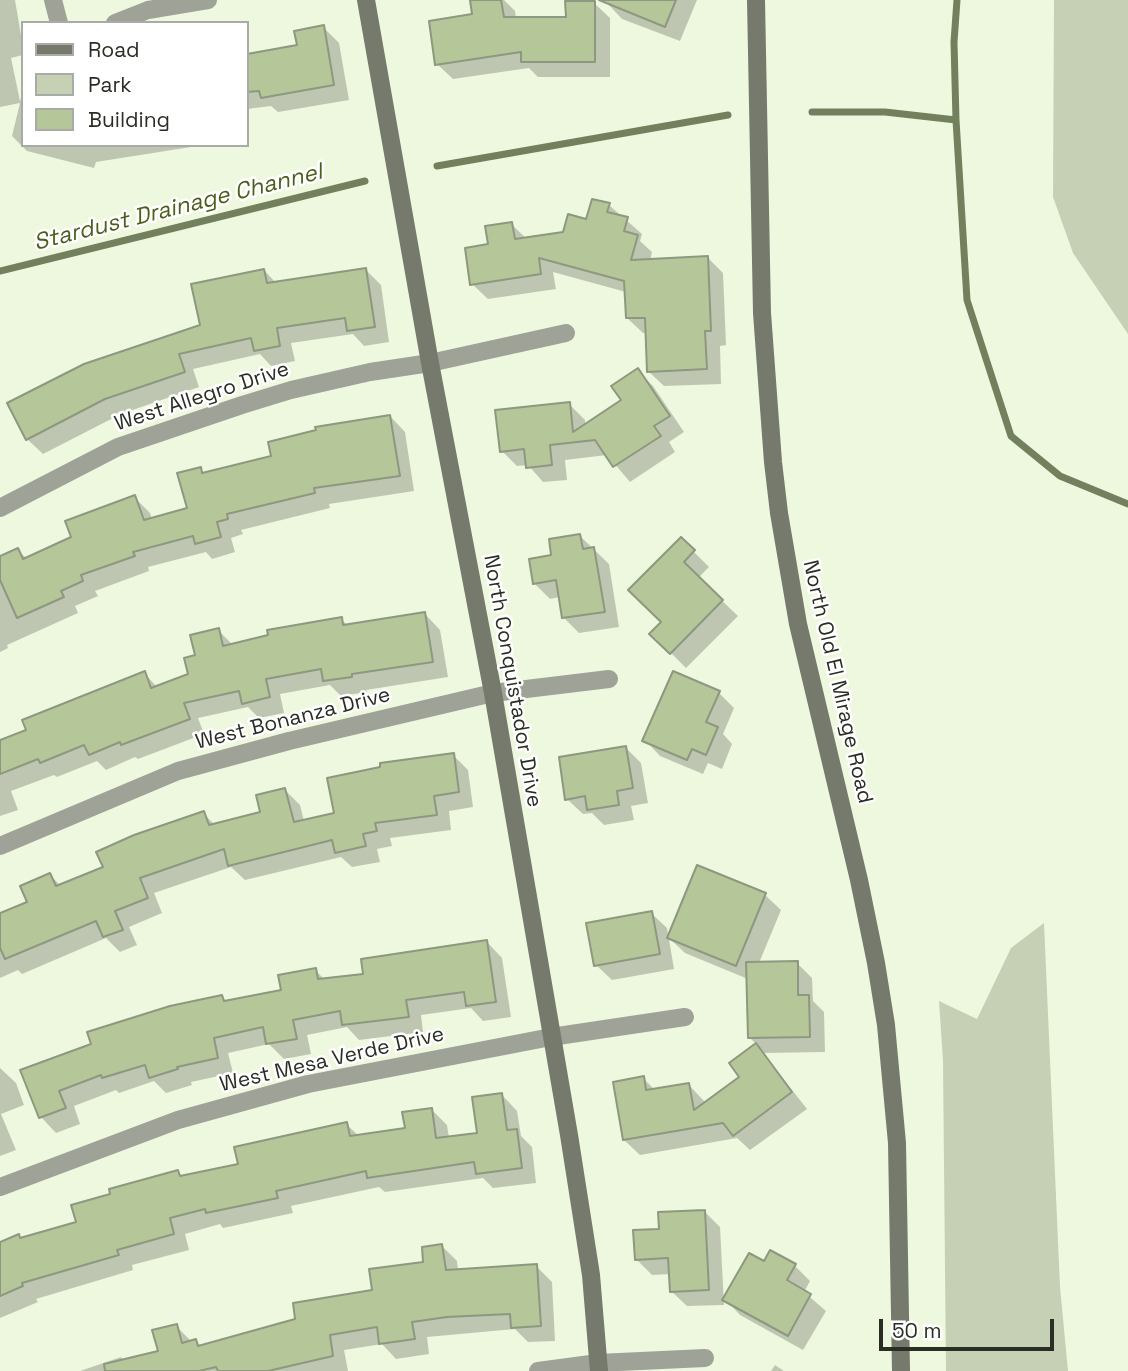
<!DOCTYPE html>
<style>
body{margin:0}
#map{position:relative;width:1128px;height:1371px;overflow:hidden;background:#eef8df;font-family:"Space Grotesk",sans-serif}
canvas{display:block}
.legend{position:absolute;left:21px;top:21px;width:228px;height:126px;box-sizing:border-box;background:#fff;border:2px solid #a9aba7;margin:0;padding:9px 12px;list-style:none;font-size:21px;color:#292d23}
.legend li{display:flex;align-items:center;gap:14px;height:35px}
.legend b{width:35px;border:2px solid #a9aba7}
.scale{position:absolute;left:879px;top:1319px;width:175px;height:32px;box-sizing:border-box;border:4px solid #292d23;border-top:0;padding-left:9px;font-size:21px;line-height:24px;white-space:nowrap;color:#292d23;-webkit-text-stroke:5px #fff;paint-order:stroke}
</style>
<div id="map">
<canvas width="1128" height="1371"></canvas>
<ul class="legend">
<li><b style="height:9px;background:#757a6c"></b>Road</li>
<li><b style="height:19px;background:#c5d0b4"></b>Park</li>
<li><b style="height:19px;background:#b5c798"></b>Building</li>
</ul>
<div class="scale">50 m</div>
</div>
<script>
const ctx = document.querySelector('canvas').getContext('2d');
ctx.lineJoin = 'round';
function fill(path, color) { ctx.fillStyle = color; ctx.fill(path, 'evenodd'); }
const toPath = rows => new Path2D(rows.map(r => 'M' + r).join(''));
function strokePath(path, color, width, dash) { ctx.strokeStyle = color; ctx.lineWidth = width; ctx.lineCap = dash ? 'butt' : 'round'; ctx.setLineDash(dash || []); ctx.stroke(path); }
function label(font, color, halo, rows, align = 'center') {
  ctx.font = font + ' "Space Grotesk",sans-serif'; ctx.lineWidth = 5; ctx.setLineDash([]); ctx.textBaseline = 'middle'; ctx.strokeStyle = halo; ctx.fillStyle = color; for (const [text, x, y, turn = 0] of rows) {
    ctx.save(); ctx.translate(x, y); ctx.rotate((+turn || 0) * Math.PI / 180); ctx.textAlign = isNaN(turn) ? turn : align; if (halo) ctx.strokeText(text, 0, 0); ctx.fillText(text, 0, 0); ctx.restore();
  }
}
fill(toPath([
 [1054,0,1128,0,1128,334,1073,253,1053,197],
 [1044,923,1060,1287,1068,1371,946,1371,943,1061,939,1001,977,1019,1011,948]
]), '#c5d0b4');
fill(toPath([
 [0,0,15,0,23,47,23,55,11,58,20,101,23,92,23,145,191,147,96,162,94,168,27,151,12,136,20,103,0,107],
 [472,0,504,0,515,11,516,19,567,18,594,3,610,18,610,77,538,77,529,68,453,79,437,64,474,16],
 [608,0,697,0,680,41,622,19,607,3],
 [323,27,339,43,349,100,278,112,271,106,247,109,247,58,299,47],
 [609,205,642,234,640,241,652,252,650,261,708,258,723,273,726,345,720,346,721,384,664,386,648,371,647,333,643,333,627,318,626,292,553,272,556,289,488,299,472,284,490,246,511,224,527,239,564,233,588,221],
 [264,270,276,283,366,270,381,285,389,342,364,346,353,334,291,343,295,361,271,366,260,354,193,369,199,387,121,414,43,454,27,439,202,326],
 [637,370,653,386,684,432,669,442,675,452,630,482,607,455,565,460,567,480,543,482,528,465,517,466,502,451,569,404,585,420,585,426,623,401],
 [390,416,405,432,414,491,329,504,330,508,241,530,243,534,231,538,235,552,212,559,206,552,148,567,149,571,95,591,98,596,75,606,78,613,7,645,8,648,0,652,0,558,18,550,27,559,73,538,134,497,150,513,152,519,189,509,200,469,205,474,273,457],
 [580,536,609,564,619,627,579,633,563,617,560,597,550,599,534,583,553,556],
 [681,539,709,567,698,578,738,616,686,668,652,634,663,622],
 [425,614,440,630,448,677,366,690,367,692,341,696,330,685,280,694,284,713,259,718,248,707,198,718,204,734,138,759,135,757,106,770,97,761,57,777,54,775,11,791,18,810,0,816,0,742,28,731,144,673,158,688,190,676,197,656,218,630,233,645,341,619,348,626],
 [719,693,734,708,723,734,732,744,722,769,708,763,703,774,660,756,645,740],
 [626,748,641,763,648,803,631,806,634,820,604,825,592,813,583,814,567,799],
 [453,755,468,770,473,807,449,811,451,830,390,838,392,846,377,849,380,862,352,867,341,857,245,880,231,867,154,893,162,913,129,927,137,945,120,952,106,938,22,974,18,970,0,978,0,915,29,903,50,875,61,886,105,868,203,813,215,825,262,813,285,790,300,805,304,821,336,814],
 [765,895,781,910,759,963,797,963,812,978,813,1001,824,1012,825,1052,763,1053,807,1109,750,1150,737,1138,640,1155,624,1140,643,1078,656,1091,689,1085,704,1101,705,1104,742,1077,757,1045,749,1037,748,979,685,953,669,938],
 [651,913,667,928,674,969,612,980,596,965],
 [487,942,502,958,511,1017,483,1021,471,1008,421,1015,423,1032,359,1040,347,1027,307,1035,311,1054,284,1059,269,1044,228,1053,233,1073,191,1082,192,1085,166,1093,154,1081,119,1093,116,1090,74,1106,80,1124,56,1133,41,1117,22,1071,222,997,227,1002,283,992,315,970,325,980,365,975],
 [0,1068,16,1083,24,1105,1,1114,16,1150,0,1156],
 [502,1095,517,1111,521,1136,532,1147,536,1183,493,1188,483,1178,385,1192,379,1187,291,1206,293,1213,223,1228,220,1224,185,1234,189,1250,132,1265,133,1270,36,1299,38,1302,0,1318,0,1244,18,1236,22,1239,78,1223,112,1195,177,1172,183,1177,240,1165,346,1124,359,1136,407,1130,432,1110,447,1125,449,1138,479,1134],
 [705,1212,720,1227,724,1305,687,1306,671,1291,671,1274,652,1275,636,1259,660,1231],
 [442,1246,457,1261,458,1271,536,1266,552,1282,555,1341,528,1342,515,1329,427,1337,429,1354,396,1359,382,1344,344,1350,348,1371,80,1371,121,1357,124,1361,160,1352,176,1326,192,1342,196,1341,202,1347,297,1321,374,1292,425,1263],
 [764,1264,795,1266,810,1281,804,1292,826,1311,803,1350,740,1315,725,1299],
 [775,1365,784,1371,771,1371]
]), '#0003');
strokePath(toPath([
 [957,0,954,42,956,120,967,300,1011,436,1060,476,1128,504],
 [812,112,885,112,956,120],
 [437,166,728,115],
 [0,271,365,181]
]), '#73805e', 7);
const building = toPath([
 [470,0,501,0,504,17,566,17,565,1,595,1,595,62,521,62,521,52,435,65,429,21,472,14,470,0],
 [599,0,676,0,665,27,599,0],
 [324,25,334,85,261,98,259,91,247,92,247,54,297,45,294,31,324,25],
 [592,199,610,203,607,212,628,217,624,231,638,235,631,260,708,256,711,331,705,331,707,369,647,372,645,318,626,318,624,281,539,258,541,274,470,285,465,248,488,244,485,226,512,222,515,239,563,232,568,214,586,219,592,199],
 [366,268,375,327,347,331,345,318,277,328,280,346,254,351,251,338,179,354,185,372,105,399,26,440,7,403,84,364,200,325,191,284,264,269,267,283,366,268],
 [638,368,670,416,654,426,661,436,613,467,595,440,550,445,552,465,526,468,524,449,500,452,495,410,570,402,573,432,621,400,611,386,638,368],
 [390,415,400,476,314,488,315,493,227,514,228,519,217,522,221,537,195,544,193,536,133,552,135,556,81,575,83,581,61,591,64,597,17,618,0,580,0,556,18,548,23,559,71,537,65,521,135,495,144,520,187,508,177,473,201,467,202,473,271,456,268,442,316,430,315,427,390,415],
 [580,534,583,549,594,547,605,612,562,618,556,580,533,584,529,559,551,555,549,539,580,534],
 [681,537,695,550,684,562,723,600,670,654,649,634,661,622,628,590,681,537],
 [425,612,433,662,352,674,352,677,323,681,321,669,266,679,270,697,242,704,239,691,184,703,190,719,121,745,120,742,89,755,84,745,40,763,38,759,0,774,0,740,26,730,22,720,145,671,151,688,188,674,184,658,195,655,190,635,219,628,223,646,268,635,267,630,342,617,343,625,425,612],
 [673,671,720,691,706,722,718,727,706,755,692,749,687,760,642,741,673,671],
 [626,746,633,788,617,791,619,805,587,810,585,796,565,800,559,757,626,746],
 [454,753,459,792,434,796,437,815,375,823,377,831,363,834,366,846,335,853,332,840,228,866,224,849,140,878,148,898,115,911,123,930,103,937,96,921,5,959,0,948,0,913,27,902,20,886,50,873,56,886,103,867,96,852,134,835,204,811,209,825,260,812,256,795,285,788,294,822,334,813,327,778,380,767,380,763,454,753],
 [697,865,766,893,736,966,667,938,697,865],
 [652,911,660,954,594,966,586,923,652,911],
 [487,940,496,1002,466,1006,464,992,406,1000,409,1017,342,1025,340,1011,293,1020,297,1039,266,1044,263,1027,214,1038,218,1058,177,1067,178,1069,149,1078,145,1065,102,1078,101,1075,59,1091,66,1108,39,1118,20,1070,91,1044,87,1032,170,1006,222,995,224,1001,281,990,278,975,316,968,318,979,363,974,361,959,487,940],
 [798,961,798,995,809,995,810,1037,748,1038,746,962,798,961],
 [756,1043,792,1092,733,1136,723,1123,623,1140,613,1082,644,1076,646,1090,689,1083,694,1110,739,1077,729,1063,756,1043],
 [502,1093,507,1130,517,1129,522,1168,476,1174,474,1162,367,1178,366,1171,276,1191,278,1198,206,1213,205,1209,170,1218,174,1234,117,1250,119,1255,22,1283,23,1286,0,1296,0,1242,19,1234,20,1238,76,1222,71,1205,110,1194,109,1189,178,1170,180,1176,238,1164,234,1147,347,1122,350,1136,405,1128,402,1112,432,1108,436,1138,477,1133,472,1097,502,1093],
 [705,1210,709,1290,670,1292,668,1258,635,1260,633,1230,659,1229,658,1212,705,1210],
 [442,1244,446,1270,537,1264,541,1326,511,1328,510,1314,447,1317,412,1322,415,1339,379,1344,377,1327,330,1335,333,1356,268,1371,218,1371,216,1367,199,1371,105,1371,104,1364,158,1351,152,1330,177,1324,182,1343,196,1339,198,1346,295,1319,293,1303,372,1290,369,1269,423,1262,422,1247,442,1244],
 [770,1250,796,1264,787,1280,811,1294,788,1336,722,1300,749,1253,764,1261,770,1250]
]);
fill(building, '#b5c798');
strokePath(building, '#8e9780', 2);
strokePath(toPath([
 [53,0,59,23],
 [115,23,148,10,208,0],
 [0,508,118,447,242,405,291,390,370,372,430,363,566,333],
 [0,846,178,771,289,741,493,693,609,679],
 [0,1187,178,1120,308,1084,551,1037,685,1017],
 [538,1371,598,1363,705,1358]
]), '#9ea297', 18);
strokePath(toPath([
 [366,0,430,363,493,693,569,1135,591,1275,599,1371],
 [756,0,762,313,773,462,779,513,798,624,859,880,876,963,886,1025,897,1143,901,1371]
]), '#757a6c', 18);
label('21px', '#292d23', '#fff', [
 ["West Allegro Drive",202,397,-18],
 ["North Conquistador Drive",512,681,80],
 ["North Old El Mirage Road",837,682,77],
 ["West Bonanza Drive",293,719,-14],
 ["West Mesa Verde Drive",332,1060,-13]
]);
label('italic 23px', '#4a5f1b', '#fff', [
 ["Stardust Drainage Channel",178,208,-14]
]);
</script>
